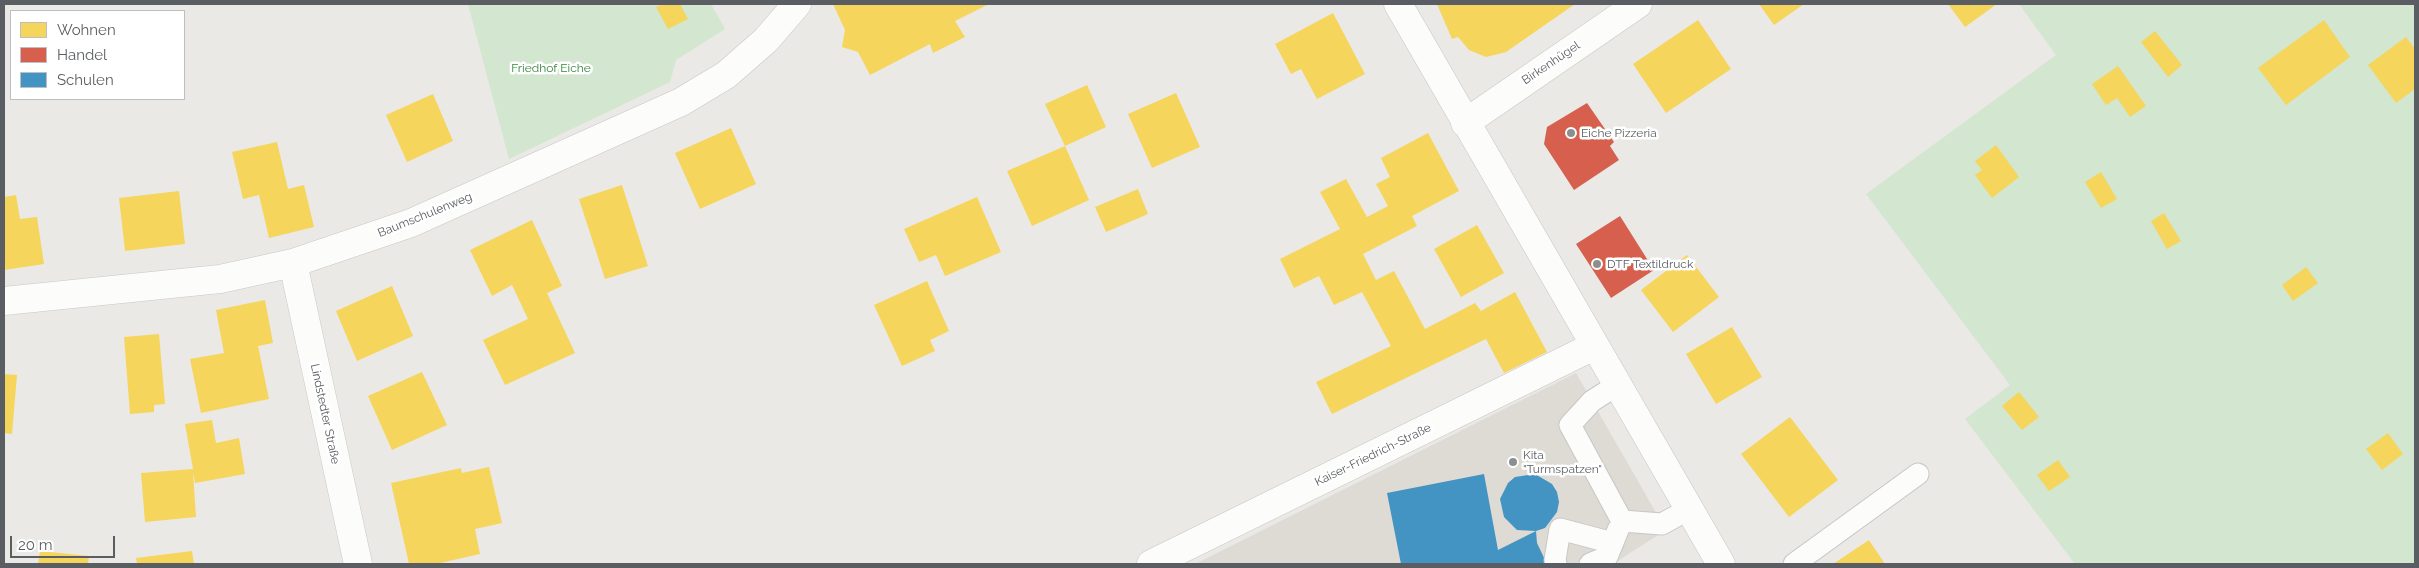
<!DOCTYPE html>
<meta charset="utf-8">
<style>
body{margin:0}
#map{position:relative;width:2419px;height:568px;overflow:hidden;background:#eae9e5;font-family:Raleway,sans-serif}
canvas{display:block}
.frame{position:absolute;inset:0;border:5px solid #5a5e62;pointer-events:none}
.legend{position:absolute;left:10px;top:10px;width:175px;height:90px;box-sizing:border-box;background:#fff;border:1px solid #bdbfc0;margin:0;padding:6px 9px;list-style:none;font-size:15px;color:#5a5e62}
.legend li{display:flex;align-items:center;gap:10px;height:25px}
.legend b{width:25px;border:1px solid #bdbfc0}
.scale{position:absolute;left:10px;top:536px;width:105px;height:22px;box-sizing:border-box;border:2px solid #5a5e62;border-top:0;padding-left:6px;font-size:15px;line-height:18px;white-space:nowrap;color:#5a5e62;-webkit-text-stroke:4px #fff;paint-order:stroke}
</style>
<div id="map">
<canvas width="2419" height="568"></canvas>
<div class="frame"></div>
<ul class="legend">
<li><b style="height:14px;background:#f6d55c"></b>Wohnen</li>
<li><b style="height:14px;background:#d6604d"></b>Handel</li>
<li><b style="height:14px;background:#4393c3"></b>Schulen</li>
</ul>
<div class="scale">20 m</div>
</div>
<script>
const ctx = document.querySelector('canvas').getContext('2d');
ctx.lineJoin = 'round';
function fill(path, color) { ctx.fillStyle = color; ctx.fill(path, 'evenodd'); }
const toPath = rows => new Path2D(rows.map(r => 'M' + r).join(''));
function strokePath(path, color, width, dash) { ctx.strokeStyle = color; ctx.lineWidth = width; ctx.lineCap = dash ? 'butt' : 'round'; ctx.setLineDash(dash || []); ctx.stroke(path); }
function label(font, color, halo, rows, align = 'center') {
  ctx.font = font + ' Raleway,sans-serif'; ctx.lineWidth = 5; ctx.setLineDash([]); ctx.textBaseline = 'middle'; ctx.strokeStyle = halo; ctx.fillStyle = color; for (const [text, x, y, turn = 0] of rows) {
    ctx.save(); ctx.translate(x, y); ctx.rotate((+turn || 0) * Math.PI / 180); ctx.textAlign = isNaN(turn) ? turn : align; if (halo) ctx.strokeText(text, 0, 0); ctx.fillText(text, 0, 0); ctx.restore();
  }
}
fill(toPath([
 [1576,373,1666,530,1613,564,1195,564]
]), '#dedbd4');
fill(toPath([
 [468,4,711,4,725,29,676,60,670,82,509,159],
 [2019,4,2415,4,2415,564,2075,564,1965,419,2010,385,1866,194,2056,55]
]), '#d2e6d0');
fill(toPath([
 [663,4,680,4,688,19,668,29,656,7],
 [833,4,989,4,955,21,965,37,933,53,930,44,870,75,858,52,842,47,845,30],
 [1437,4,1575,4,1506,52,1486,57,1469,50,1458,37,1452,39],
 [1759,4,1804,4,1774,25],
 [1948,4,1997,4,1965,27],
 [1333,13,1365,74,1317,99,1301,69,1291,74,1275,44],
 [1698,20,1731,69,1666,113,1633,64],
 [2324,20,2350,57,2286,105,2258,68],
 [2155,31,2182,65,2168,77,2141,42],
 [2406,37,2415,49,2415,89,2396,103,2368,65],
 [2118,66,2146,106,2130,117,2117,98,2106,105,2092,84],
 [1087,85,1106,127,1065,146,1045,104],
 [1176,93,1200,147,1152,168,1128,114],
 [433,94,453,141,407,162,386,115],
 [731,128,756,184,700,209,675,153],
 [1428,133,1459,191,1412,216,1417,226,1363,254,1376,280,1394,271,1425,329,1475,303,1481,311,1515,292,1547,352,1504,373,1486,339,1332,414,1316,382,1391,346,1362,292,1334,305,1319,276,1294,288,1280,259,1340,229,1320,192,1346,179,1367,217,1388,206,1376,184,1390,177,1381,158],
 [277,142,288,189,304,185,314,227,269,238,259,195,243,199,232,152],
 [1996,145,2019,177,1992,198,1975,175,1982,170,1975,161],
 [1065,146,1089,200,1032,226,1007,171],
 [2101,172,2117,199,2101,208,2085,182],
 [622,185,648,266,605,279,579,199],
 [1138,189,1148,214,1106,232,1095,207],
 [179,191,185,244,125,251,119,198],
 [16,195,20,219,37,217,44,264,4,270,4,197],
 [977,197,1001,252,945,276,936,255,919,262,904,229],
 [2164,213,2181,241,2167,249,2151,221],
 [532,220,562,286,547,293,575,353,505,385,483,340,528,319,512,285,492,296,470,250],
 [1477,225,1504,273,1461,297,1434,249],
 [1687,255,1719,297,1673,332,1641,290],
 [2306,267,2318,283,2293,301,2282,285],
 [927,281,949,331,930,340,935,351,902,366,874,305],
 [392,286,413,336,357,361,336,311],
 [265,300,273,343,258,346,269,399,201,413,190,359,224,353,216,310],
 [1732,327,1762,377,1716,404,1686,354],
 [159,334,165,404,154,405,154,412,130,414,124,337],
 [422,372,447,425,392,450,368,396],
 [4,374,17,375,12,434,4,433],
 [2019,392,2039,417,2022,430,2002,406],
 [1790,417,1838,480,1789,517,1741,454],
 [212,420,216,443,239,438,245,474,195,483,193,472,196,517,145,522,141,473,193,469,185,424],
 [2388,433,2403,454,2382,470,2366,449],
 [2058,460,2070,477,2049,491,2037,475],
 [489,467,502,523,475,529,480,554,436,564,409,564,391,483,461,468,462,473],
 [1869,540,1885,564,1833,564],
 [40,551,89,556,88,564,38,564],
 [192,551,194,564,137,564,136,558]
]), '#f6d55c');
fill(toPath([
 [1587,103,1614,142,1610,146,1619,160,1574,190,1544,144,1547,127],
 [1620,216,1654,270,1611,298,1576,244]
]), '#d6604d');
fill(toPath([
 [1484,474,1498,550,1536,531,1517,530,1504,517,1500,499,1508,483,1515,477,1535,474,1552,484,1557,492,1559,502,1557,512,1545,528,1536,531,1537,543,1547,564,1401,564,1387,493]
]), '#4393c3');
const lane = toPath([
 [1617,385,1592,401,1570,425,1622,521,1662,524,1689,509],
 [1556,564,1555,560,1560,529,1613,543],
 [1590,564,1607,557,1618,530],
 [1794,564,1918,474]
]);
const street = toPath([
 [1465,123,1638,4],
 [293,263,358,564],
 [4,301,220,279,293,263,411,223,681,102,726,75,766,40,797,4],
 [1151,564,1594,346]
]);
const secondary = toPath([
 [1398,4,1721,564]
]);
strokePath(lane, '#c7c7c7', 23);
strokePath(street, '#c7c7c7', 29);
strokePath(secondary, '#c5c6c5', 29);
strokePath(lane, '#fcfcfb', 21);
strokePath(street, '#fcfcfb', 28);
strokePath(secondary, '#fcfcfb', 28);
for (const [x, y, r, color] of [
 [1571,133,5,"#8c8f90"],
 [1597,264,5,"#8c8f90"],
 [1513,462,5,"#8c8f90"]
]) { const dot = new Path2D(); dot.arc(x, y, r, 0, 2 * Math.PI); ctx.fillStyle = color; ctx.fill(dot); strokePath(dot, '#fff', 2); }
label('12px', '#5a5e62', '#fff', [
 ["Birkenhügel",1551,63,-34],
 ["Baumschulenweg",425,215,-22],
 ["Lindstedter Straße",325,414,78],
 ["Kaiser-Friedrich-Straße",1373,455,-26]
]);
label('12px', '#36853a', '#fff', [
 ["Friedhof Eiche",551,68]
]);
label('12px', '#5a5e62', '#fff', [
 ["Eiche Pizzeria",1581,133],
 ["DTF Textildruck",1607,264],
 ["Kita",1523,455],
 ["\"Turmspatzen\"",1523,469]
], 'left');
</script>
